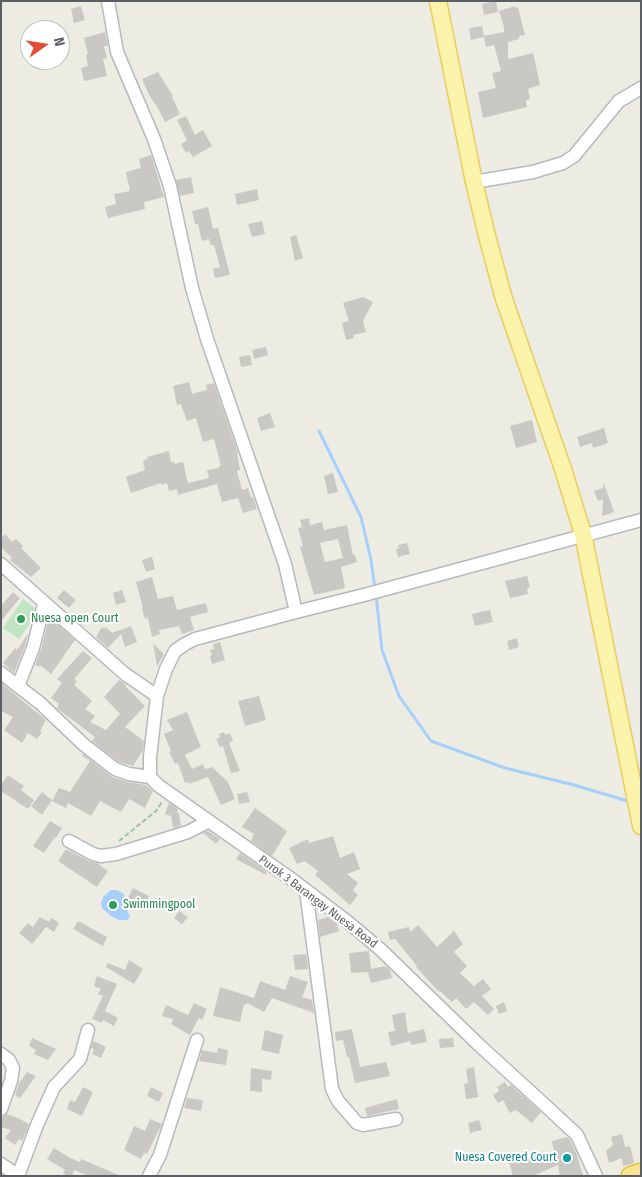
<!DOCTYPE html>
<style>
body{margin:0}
#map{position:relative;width:642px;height:1177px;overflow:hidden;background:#edece3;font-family:"Fira Sans Condensed",sans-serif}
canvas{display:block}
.frame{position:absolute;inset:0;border:2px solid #5b5e63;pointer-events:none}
.north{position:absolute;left:20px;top:20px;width:50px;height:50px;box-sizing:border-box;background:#fff;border:1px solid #bdbfc1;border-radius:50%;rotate:77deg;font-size:14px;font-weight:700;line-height:20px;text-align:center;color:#5b5e63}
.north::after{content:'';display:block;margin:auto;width:18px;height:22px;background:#e04d36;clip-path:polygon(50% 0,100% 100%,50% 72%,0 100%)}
</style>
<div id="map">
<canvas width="642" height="1177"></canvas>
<div class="frame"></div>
<div class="north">N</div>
</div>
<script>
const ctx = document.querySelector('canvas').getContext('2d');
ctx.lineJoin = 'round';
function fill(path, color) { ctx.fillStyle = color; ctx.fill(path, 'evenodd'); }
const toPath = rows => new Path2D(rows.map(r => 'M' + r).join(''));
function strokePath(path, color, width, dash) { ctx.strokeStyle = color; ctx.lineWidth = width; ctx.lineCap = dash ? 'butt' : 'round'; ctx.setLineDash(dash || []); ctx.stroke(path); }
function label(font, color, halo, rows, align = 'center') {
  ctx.font = font + ' "Fira Sans Condensed",sans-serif'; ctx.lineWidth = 4; ctx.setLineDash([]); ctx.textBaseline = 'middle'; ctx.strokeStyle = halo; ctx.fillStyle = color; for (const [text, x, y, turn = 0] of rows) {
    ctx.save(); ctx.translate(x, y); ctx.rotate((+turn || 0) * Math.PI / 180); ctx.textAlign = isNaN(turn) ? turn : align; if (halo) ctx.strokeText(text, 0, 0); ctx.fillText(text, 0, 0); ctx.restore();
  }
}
fill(toPath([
 [23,599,39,611,19,639,3,628]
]), '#c1e4c3');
fill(toPath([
 [111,890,117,890,124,894,123,902,130,916,127,920,119,920,111,916,102,908,101,903,103,897]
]), '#a6d0fb');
strokePath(toPath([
 [319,431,361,517,371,560,375,589],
 [376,595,382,650,399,696,431,741,505,768,574,785,631,802]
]), '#a6d0fb', 3);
fill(toPath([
 [496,1,498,12,484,15,482,4],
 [81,6,85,20,74,23,71,9],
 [515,6,515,8,518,7,525,35,519,36,519,39,508,42,508,59,533,53,540,85,528,89,530,99,526,100,527,107,483,118,478,92,496,88,492,73,501,71,494,45,486,47,484,37,471,40,469,28,482,26,484,36,504,32,504,27,499,11],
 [105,32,108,46,104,46,107,58,103,59,107,76,84,81,81,68,88,66,86,55,88,54,84,38],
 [158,72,173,96,172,97,180,114,165,122,158,108,149,95,142,79],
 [186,116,195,135,203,130,212,146,193,157,189,151,186,153,181,144,187,140,177,120],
 [151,155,164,197,144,202,145,209,108,218,105,207,116,204,114,194,130,191,126,172,141,168,139,159],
 [191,177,194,193,180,196,176,180],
 [257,189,259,200,237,205,235,194],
 [208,207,213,229,218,228,230,275,215,278,213,269,220,267,214,245,211,245,209,239,202,241,198,224,195,224,192,211],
 [262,221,265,234,252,237,248,224],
 [296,235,303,258,295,261,290,237],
 [363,297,373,302,363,321,366,332,353,335,354,338,346,340,342,323,349,321,343,303],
 [266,347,268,355,254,359,252,350],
 [250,355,252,365,241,367,239,357],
 [189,382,192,394,207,390,206,385,214,383,238,453,237,453,240,470,237,471,242,490,248,488,251,498,253,497,257,509,243,513,238,498,222,502,217,484,178,495,177,489,169,491,167,483,162,485,161,483,131,493,126,477,145,470,143,460,148,459,147,457,169,451,171,462,174,462,175,464,183,462,188,483,209,478,207,470,219,468,219,466,221,466,214,439,203,442,196,418,187,421,181,404,177,405,173,386],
 [270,413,275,427,261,431,257,418],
 [532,420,537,442,516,448,510,426],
 [604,428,608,443,593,448,592,443,580,447,577,437],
 [333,473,338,492,328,494,324,476],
 [604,483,614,512,602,516,603,499,598,501,594,491,603,488],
 [309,518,310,525,322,522,324,530,347,525,353,555,355,555,357,562,341,567,345,588,314,595,300,547,303,546,298,528,302,527,300,520],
 [338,539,343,558,325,562,320,543],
 [5,534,12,542,16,539,23,546,21,548,41,568,31,577,10,560,12,558,1,547,1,538],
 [407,543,410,554,398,557,396,549,399,549,398,545],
 [152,557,155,569,146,572,142,560],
 [527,576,530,587,527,588,528,594,510,598,505,581],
 [152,577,158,599,173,596,177,610,206,603,208,612,190,617,194,630,182,634,179,626,159,630,160,634,152,637,148,618,145,619,142,609,143,608,136,582],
 [64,590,76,600,69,608,57,598],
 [122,590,126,602,116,605,113,593],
 [13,592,20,598,1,621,1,606],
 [490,610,493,622,475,626,472,614],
 [49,617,75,640,51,674,40,665,39,667,35,665,41,650],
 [131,626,137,642,125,647,121,634,108,648,96,637,102,627,104,629,106,627,112,633],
 [28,634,25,646,14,673,3,663,15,648,17,650],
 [517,638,519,647,509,650,507,641],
 [220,642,225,660,212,664,210,656,212,655,210,650,214,649,213,644],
 [153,643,164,654,157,666],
 [83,651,92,658,74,679,77,681,74,685,92,701,85,709,95,716,90,722,106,730,120,714,104,697,119,680,126,685,125,686,145,706,125,727,144,741,143,750,133,766,119,762,92,741,95,737,62,712,57,708,59,704,51,698,62,683,57,679],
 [1,683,46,720,40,731,42,732,37,739,28,733,22,743,4,730,13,717,1,711],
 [259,696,266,720,245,726,238,701],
 [187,712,201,747,185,755,192,769,203,764,205,769,212,767,228,782,235,799,221,805,208,777,189,784,188,782,185,783,178,763,175,764,169,752,171,751,164,734,173,730,167,720],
 [224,732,225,735,230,733,233,741,229,743,240,771,231,773,223,746,220,747,216,739,220,737,219,734],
 [83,754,112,777,128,782,146,785,153,791,145,808,129,799,121,812,100,801,91,816,68,803,66,808,52,801,59,788,70,792,90,761,82,756],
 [8,775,24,786,21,790,34,800,28,809,1,791,1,785],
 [42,792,52,800,42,815,31,806],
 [247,792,250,802,239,804,237,794],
 [169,803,178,809,177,813,179,813,181,826,173,828,171,816,165,814],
 [255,808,287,831,272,856,251,841,254,834,242,827],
 [50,821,62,828,56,838,55,837,44,853,33,846],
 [208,831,220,839,216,844,203,833],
 [333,836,340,858,354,852,360,869,347,874,358,883,353,890,358,895,350,905,315,875,318,871,305,861,297,864,289,848,308,839,309,843],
 [66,849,89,861,97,863,108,871,97,887,58,861],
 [240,853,267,872,266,875,236,859],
 [133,888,149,896,142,911,125,903],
 [179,911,188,917,182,924,174,918],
 [40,917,49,922,51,918,59,923,54,932,46,927,32,944,19,933,28,923,33,927],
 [328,917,337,924,339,931,320,937,318,920],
 [78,921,107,937,103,946,73,929],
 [418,925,437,947,454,931,463,944,454,952,467,966,460,973,474,986,483,979,491,989,482,996,494,1009,488,1015,474,1002,466,1009,456,998,452,1002,440,991,439,992,416,967,417,966,395,939,390,940,388,932,409,927,410,932],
 [369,951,371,969,385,966,390,970,392,978,371,983,368,972,351,973,349,953],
 [306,954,308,969,295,970,293,955],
 [129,960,143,969,134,984,106,967,108,963,125,970],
 [97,976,117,984,105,1011,118,1018,114,1026,103,1020,102,1023,92,1019,103,996,98,994,101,989,94,986],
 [290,976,308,982,302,997,312,1000,314,1013,272,998,264,1012,247,1003,246,1005,244,1004,240,1022,213,1016,220,987,254,998,260,981,285,990],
 [504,1002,507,1011,499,1014,496,1006],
 [194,1003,207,1009,202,1020,199,1018,190,1035,171,1024,173,1019,162,1016,166,1005,188,1015],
 [405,1012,408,1033,424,1029,427,1042,411,1045,410,1041,391,1046,388,1032,395,1031,392,1015],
 [352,1029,360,1067,386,1062,390,1076,355,1083,349,1057,347,1057,343,1040,336,1041,335,1032],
 [265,1030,283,1035,279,1054,261,1050],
 [32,1038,56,1049,48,1060,34,1054,36,1050,29,1046],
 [453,1038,454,1047,440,1048,439,1039],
 [93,1041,106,1047,101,1058,92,1054,94,1049,91,1048],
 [218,1048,228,1050,226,1065,199,1061,202,1050,217,1053],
 [474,1067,478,1097,466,1099,464,1084,468,1083,466,1069],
 [251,1068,272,1071,271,1080,262,1079,262,1092,250,1091],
 [27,1072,36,1076,20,1098,15,1095,19,1083],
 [505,1082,508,1087,511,1085,541,1112,532,1123,516,1110,510,1113,503,1100,498,1103,493,1095,499,1091,497,1087],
 [83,1087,93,1092,82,1116,67,1109,70,1100,75,1102],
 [151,1087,163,1093,159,1102,147,1096],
 [187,1098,203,1100,201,1111,184,1108],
 [397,1099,399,1109,367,1116,365,1108],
 [7,1114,18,1118,29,1124,23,1139,22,1141,19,1139,15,1145,5,1138,11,1130,1,1127,2,1117],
 [150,1119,162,1124,147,1154,144,1153,141,1159,124,1150,134,1126,145,1131],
 [479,1120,482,1130,470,1133,468,1123],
 [622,1134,625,1147,630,1146,634,1163,623,1166,622,1158,609,1163,606,1151,613,1145,611,1137],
 [567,1137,570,1140,577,1155,583,1176,560,1176,558,1165,533,1176,513,1176,509,1162,524,1157,524,1160,554,1151,552,1141],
 [54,1148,70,1158,80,1162,81,1159,121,1176,89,1176,74,1170,72,1176,68,1176,63,1173,65,1170,47,1159]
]), '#cac8c2');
const minor = toPath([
 [108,1,117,52,154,139,170,186,192,288,207,339,285,564,296,612,195,639,185,644,175,651,166,669,157,696,150,757,150,777,159,786,294,881,349,923,380,949,479,1045,547,1107,577,1135,596,1176],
 [474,182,533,172,563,163,574,156,619,101,641,88],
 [1,564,125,674,157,696],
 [296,612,364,595,641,520],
 [1,673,40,703,83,744,115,769,129,774,150,777],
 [18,686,33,648,44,604],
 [69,841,93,854,101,856,116,854,188,832,209,821],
 [306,890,332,1089,338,1101,357,1123,363,1125,396,1119],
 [1,1054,9,1060,13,1068,11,1081,1,1109],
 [1,1164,18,1176,37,1125,54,1087,80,1059,88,1030],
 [149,1176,160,1155,197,1040]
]);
const major = toPath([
 [438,1,474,182,487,236,504,299,563,469,583,534,641,826]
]);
const highway = toPath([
 [631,1176,641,1173]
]);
strokePath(minor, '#b6b8bd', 15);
strokePath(major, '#eacc5f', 19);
strokePath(highway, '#e5ae0b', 21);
strokePath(toPath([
 [119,841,156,811,162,802]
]), '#9ac4a9', 2, [5, 2.5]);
strokePath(minor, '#fff', 12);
strokePath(major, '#fbf3aa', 16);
strokePath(highway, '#f7e390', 19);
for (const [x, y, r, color] of [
 [21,619,5,"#2e9e5b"],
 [113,905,5,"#2e9e5b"],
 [567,1158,5,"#0f9aa8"]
]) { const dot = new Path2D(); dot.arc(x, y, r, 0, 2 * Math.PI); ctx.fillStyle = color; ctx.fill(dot); strokePath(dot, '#fff', 2); }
label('12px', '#27864d', '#fff', [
 ["Nuesa open Court",31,619],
 ["Swimmingpool",123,905]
], 'left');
label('12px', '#5b5e63', '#fff', [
 ["Purok 3 Barangay Nuesa Road",318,902,37]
]);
label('12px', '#0d838f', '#fff', [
 ["Nuesa Covered Court",557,1158]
], 'right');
</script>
